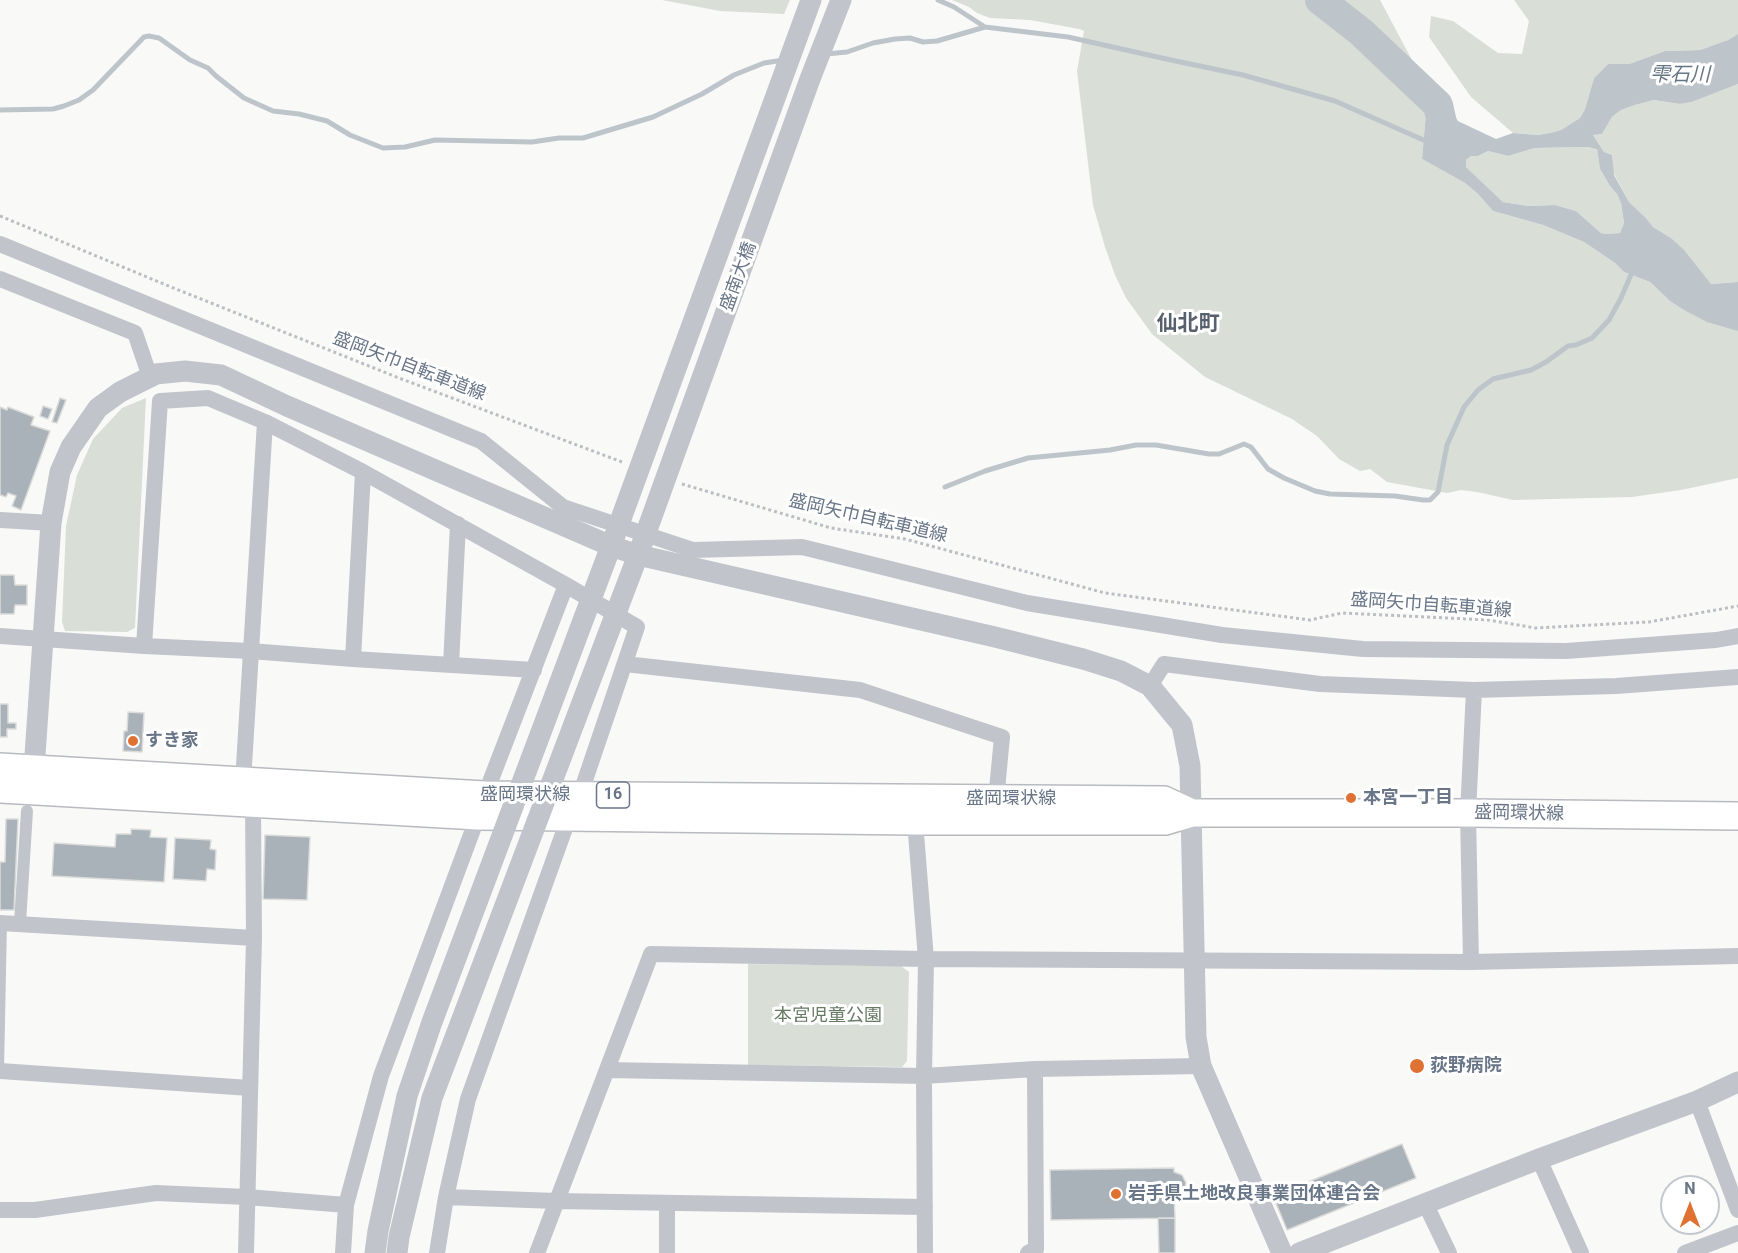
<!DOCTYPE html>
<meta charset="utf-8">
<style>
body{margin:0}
#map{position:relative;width:1738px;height:1253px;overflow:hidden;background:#f9faf8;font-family:Roboto,sans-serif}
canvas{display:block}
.north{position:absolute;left:1660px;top:1175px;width:60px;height:60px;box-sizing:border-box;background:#fff;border:2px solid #c3c8cf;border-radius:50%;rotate:0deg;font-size:16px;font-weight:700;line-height:24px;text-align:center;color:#697688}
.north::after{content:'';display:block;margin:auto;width:21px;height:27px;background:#df7232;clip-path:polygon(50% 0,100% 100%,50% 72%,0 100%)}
</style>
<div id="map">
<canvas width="1738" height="1253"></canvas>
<div class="north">N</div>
</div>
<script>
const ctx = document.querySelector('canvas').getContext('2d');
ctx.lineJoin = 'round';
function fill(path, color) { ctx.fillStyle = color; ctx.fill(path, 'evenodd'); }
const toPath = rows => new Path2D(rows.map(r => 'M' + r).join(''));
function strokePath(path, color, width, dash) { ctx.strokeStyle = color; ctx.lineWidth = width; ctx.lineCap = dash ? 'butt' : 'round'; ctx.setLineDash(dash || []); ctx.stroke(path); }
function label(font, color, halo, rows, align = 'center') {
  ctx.font = font + ' Roboto,"Noto Sans JP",sans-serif'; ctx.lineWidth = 6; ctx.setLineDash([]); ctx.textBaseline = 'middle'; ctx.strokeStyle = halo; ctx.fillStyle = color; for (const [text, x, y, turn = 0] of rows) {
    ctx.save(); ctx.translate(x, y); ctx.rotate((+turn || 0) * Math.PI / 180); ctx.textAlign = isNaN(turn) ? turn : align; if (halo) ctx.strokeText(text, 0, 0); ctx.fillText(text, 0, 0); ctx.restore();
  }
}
fill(toPath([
 [662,0,790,0,784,14,720,11],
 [952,0,1380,0,1413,62,1435,97,1417,97,1417,99,1431,105,1435,112,1433,116,1425,124,1422,159,1465,183,1478,194,1493,211,1543,225,1584,242,1615,263,1624,272,1650,282,1670,301,1738,331,1738,478,1681,490,1632,497,1513,500,1477,492,1461,490,1447,493,1387,482,1370,469,1360,471,1339,459,1317,436,1292,419,1205,377,1152,334,1126,298,1115,275,1105,247,1093,205,1077,71,1084,31,1079,29,1030,20,990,18,977,13,969,7],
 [1514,0,1738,0,1738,34,1728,40,1700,50,1665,51,1629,64,1608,64,1594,78,1585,109,1580,118,1561,130,1550,133,1538,135,1513,133,1471,97,1429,37,1431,16,1453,21,1498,53,1522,54,1529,21],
 [1738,84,1738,282,1711,284,1671,238,1653,227,1646,218,1629,202,1613,172,1612,155,1604,152,1593,135,1602,134,1612,117,1621,110,1635,105,1654,100,1680,104,1692,102],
 [1588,147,1597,148,1600,169,1610,186,1617,194,1621,203,1624,223,1620,233,1606,234,1601,233,1576,211,1555,205,1528,206,1503,202,1466,167,1466,160,1471,156,1478,156,1488,151,1508,156,1535,148],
 [146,398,135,628,127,632,65,631,62,622,66,526,77,475,93,439,122,408],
 [748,964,901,966,909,972,907,1061,902,1067,748,1065]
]), '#d9ded7');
fill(toPath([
 [1738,34,1738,84,1692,102,1680,104,1654,100,1635,105,1621,110,1612,117,1602,134,1593,135,1604,152,1612,155,1614,175,1629,202,1646,218,1653,227,1671,238,1684,250,1711,284,1738,282,1738,331,1707,322,1686,311,1670,301,1650,282,1624,272,1615,263,1584,242,1543,225,1493,211,1478,194,1465,183,1422,159,1425,124,1426,119,1433,116,1435,112,1431,105,1417,99,1416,97,1435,97,1442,94,1444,101,1443,114,1496,139,1513,133,1538,135,1550,133,1561,130,1580,118,1585,109,1594,78,1608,64,1629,64,1665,51,1700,50,1728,40],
 [1588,147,1597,149,1600,169,1610,186,1617,194,1621,203,1624,223,1620,233,1606,234,1601,233,1576,211,1555,205,1528,206,1503,202,1466,167,1466,160,1471,156,1478,156,1488,151,1508,156,1535,148]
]), '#bdc5cb');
strokePath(toPath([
 [938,0,954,7,985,27],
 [826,54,847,52,873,43,895,39,910,38,923,42,937,41,985,27,1068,37,1171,60,1243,75,1335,101,1428,142],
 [0,110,53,109,64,106,79,100,93,90,144,37,149,36,159,38,190,60,208,68,216,76,244,98,273,111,299,114,327,121,350,135,383,148,405,147,435,140,532,142,559,138,583,138,653,117,702,94,734,75,764,63,784,60],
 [945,487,985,471,1028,458,1110,450,1136,445,1156,445,1209,454,1219,454,1244,444,1251,447,1268,469,1284,478,1315,491,1330,494,1395,496,1423,500,1430,500,1438,492,1447,445,1464,407,1478,390,1493,379,1531,370,1546,362,1568,346,1576,345,1592,338,1609,320,1621,298,1633,270]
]), '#bdc5cb', 5);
strokePath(toPath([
 [1320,0,1361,32,1438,105,1442,123,1446,131]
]), '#bdc5cb', 30);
const building = toPath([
 [60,398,66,400,57,423,52,422,60,398],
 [43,406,52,409,48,419,40,416,43,406],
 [0,407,7,410,8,407,34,417,31,425,50,431,21,510,12,506,16,496,8,493,6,497,0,495,0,407],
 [0,575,14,575,15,585,27,585,27,605,15,605,14,614,0,614,0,575],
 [0,704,8,704,8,723,16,723,16,729,7,729,7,737,0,737,0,704],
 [128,712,144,713,142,752,123,751,124,731,127,731,128,712],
 [6,819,18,819,14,910,0,910,0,862,5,862,6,819],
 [131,829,151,830,150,837,167,838,164,882,52,876,54,843,115,847,116,834,131,834,131,829],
 [265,835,310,837,307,900,263,899,265,835],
 [175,838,211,840,210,849,216,850,215,870,207,869,206,881,173,879,175,838],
 [1402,1144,1416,1178,1287,1230,1273,1196,1402,1144],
 [1174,1168,1174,1172,1182,1175,1186,1183,1184,1192,1174,1197,1175,1218,1051,1220,1050,1170,1174,1168],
 [1158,1218,1175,1218,1175,1253,1159,1253,1158,1218]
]);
fill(building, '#a9b1b9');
strokePath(building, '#dbdcda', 1.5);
const primary = toPath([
 [0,767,485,795,1164,800,1192,813],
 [0,789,478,816,915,821,1165,821,1192,813,1468,813,1738,816]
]);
strokePath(primary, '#b7babf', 30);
strokePath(toPath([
 [0,216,171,287,399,378,622,462],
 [682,484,831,528,905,539,1105,593,1310,620,1342,613,1489,620,1535,628,1649,622,1738,606]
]), '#bbbec2', 3, [3, 3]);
strokePath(toPath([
 [0,1070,3,923]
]), '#c1c4ca', 8);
strokePath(toPath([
 [20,923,27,811]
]), '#c1c4ca', 12);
strokePath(toPath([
 [0,244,481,441,563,507,693,550,802,547,1027,603,1222,635,1363,649,1566,651,1716,640,1738,636],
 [0,279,135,333,150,377],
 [0,520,51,523],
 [0,636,144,646,250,651,353,659,534,670],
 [144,646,160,401,208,398,265,422,363,472,566,585,637,627,580,795],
 [353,659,363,472],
 [625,664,860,690,1002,737,996,800],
 [451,665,458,524],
 [1150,686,1164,664,1320,684,1474,690,1616,686,1738,677],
 [243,782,265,422],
 [485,795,566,585],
 [915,821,926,959,924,1076,925,1253],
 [0,923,254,938,253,804],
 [1471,962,1468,813,1474,690],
 [607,1070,924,1076,1035,1069,1201,1066],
 [0,1071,250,1088],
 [1697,1101,1738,1210],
 [1539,1159,1581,1253],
 [446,1197,556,1201,925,1207],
 [667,1203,667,1253],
 [1426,1205,1449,1253],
 [0,1210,35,1210,156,1193,247,1197,346,1205],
 [246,1253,254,938],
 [343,1253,346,1205,381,1076,478,816],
 [437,1253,446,1197,468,1099,569,817],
 [537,1253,651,954,926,959,1471,962,1738,956],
 [1028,1253,1036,1249,1035,1069],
 [1685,1253,1738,1233]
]), '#c1c4ca', 16);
strokePath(toPath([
 [733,292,810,79,841,0],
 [33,784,51,523,60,472,71,447,98,408,120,392,156,374,185,371,221,375,287,406,611,546,638,555,995,637,1083,659,1121,671,1150,686,1182,725,1190,766,1196,1037,1201,1066,1282,1253],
 [1299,1253,1539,1159,1697,1101,1738,1082]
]), '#c1c4ca', 21);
strokePath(primary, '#fff', 27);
strokePath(toPath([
 [375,1253,378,1231,407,1096,432,1022,611,546,811,0],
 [397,1253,399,1237,432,1098,638,555,733,292]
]), '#c1c4ca', 21);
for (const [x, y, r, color] of [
 [133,741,6,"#df7232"],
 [1351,798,6,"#df7232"],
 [1417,1066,8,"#df7232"],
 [1116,1194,6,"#df7232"]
]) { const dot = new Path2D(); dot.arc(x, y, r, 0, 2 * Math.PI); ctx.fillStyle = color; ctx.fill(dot); strokePath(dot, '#fff', 2); }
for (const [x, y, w] of [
 [613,795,33]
]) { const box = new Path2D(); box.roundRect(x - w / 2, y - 13, w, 26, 4.5); ctx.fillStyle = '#fff'; ctx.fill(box); strokePath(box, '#697688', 1.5); }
label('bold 16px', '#697688', null, [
 ["16",613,795]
]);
label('18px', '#697688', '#fff', [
 ["盛南大橋",739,277,-70],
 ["盛岡矢巾自転車道線",409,367,21],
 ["盛岡矢巾自転車道線",868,519,13],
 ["盛岡矢巾自転車道線",1431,606,4],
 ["盛岡環状線",525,795],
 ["盛岡環状線",1011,799],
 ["盛岡環状線",1519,814,1]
]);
label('bold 18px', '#697688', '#fff', [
 ["すき家",145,741],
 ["本宮一丁目",1363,798],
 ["荻野病院",1430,1066],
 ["岩手県土地改良事業団体連合会",1128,1194]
], 'left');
label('18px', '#667a64', '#fff', [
 ["本宮児童公園",828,1016]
]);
label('italic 20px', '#667783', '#fff', [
 ["雫石川",1680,76]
]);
label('bold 21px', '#57606d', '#fff', [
 ["仙北町",1188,325]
]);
</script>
